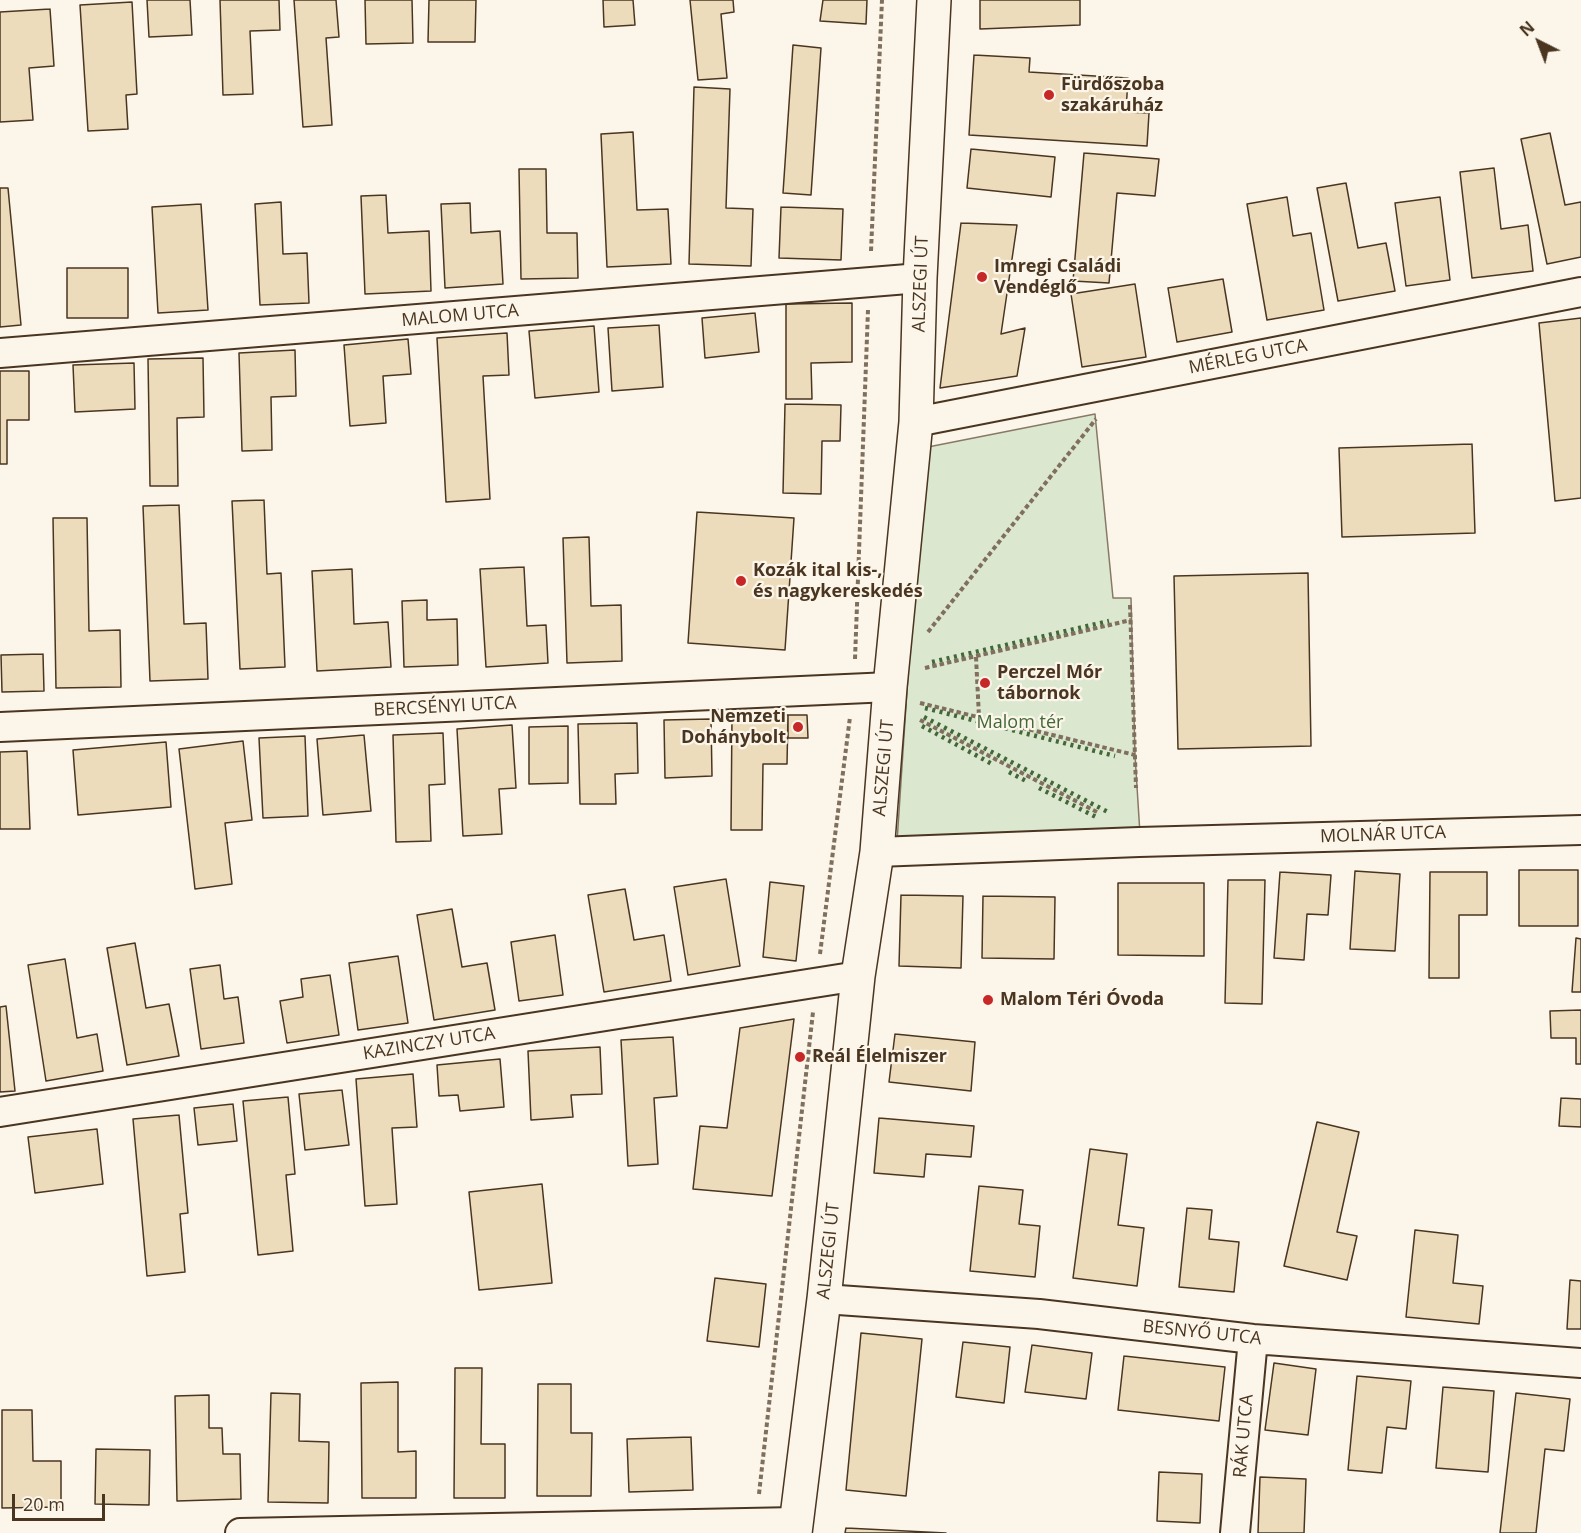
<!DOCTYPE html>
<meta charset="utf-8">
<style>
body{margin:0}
#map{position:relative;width:1581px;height:1533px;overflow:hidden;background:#fbf6e9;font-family:"Open Sans",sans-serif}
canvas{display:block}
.north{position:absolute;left:1509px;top:12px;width:60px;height:60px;-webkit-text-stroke:4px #fbf6e9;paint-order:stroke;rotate:318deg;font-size:16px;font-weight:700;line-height:24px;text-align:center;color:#4a3520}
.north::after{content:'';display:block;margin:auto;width:21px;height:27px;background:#4a3520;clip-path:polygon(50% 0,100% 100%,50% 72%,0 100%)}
.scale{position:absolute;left:12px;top:1494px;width:93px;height:27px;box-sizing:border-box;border:3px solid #4a3520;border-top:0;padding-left:8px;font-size:18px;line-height:21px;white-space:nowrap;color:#4a3520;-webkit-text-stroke:4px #fbf6e9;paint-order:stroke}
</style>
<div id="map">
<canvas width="1581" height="1533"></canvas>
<div class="north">N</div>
<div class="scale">20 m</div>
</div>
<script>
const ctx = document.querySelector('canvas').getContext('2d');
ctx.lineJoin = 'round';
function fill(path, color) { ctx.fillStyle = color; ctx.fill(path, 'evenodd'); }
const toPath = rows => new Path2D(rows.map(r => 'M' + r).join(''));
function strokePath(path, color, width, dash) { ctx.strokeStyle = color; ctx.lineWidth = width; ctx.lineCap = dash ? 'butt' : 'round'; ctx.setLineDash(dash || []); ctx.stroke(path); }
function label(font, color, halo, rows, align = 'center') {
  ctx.font = font + ' "Open Sans",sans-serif'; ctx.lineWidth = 4.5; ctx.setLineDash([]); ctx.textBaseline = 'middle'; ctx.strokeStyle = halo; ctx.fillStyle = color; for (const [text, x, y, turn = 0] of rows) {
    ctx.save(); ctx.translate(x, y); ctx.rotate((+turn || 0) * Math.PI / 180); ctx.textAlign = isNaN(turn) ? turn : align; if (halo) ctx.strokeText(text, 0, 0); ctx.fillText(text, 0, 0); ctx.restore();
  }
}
const green = toPath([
 [1095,414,1113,598,1131,598,1135,755,1140,834,897,842,923,448,1095,414]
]);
fill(green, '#dce7d0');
strokePath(green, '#887966', 1.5);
const building = toPath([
 [147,0,190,0,192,35,149,37,147,0],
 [220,0,279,0,280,30,250,31,253,94,223,95,220,0],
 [294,0,336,0,339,37,326,38,332,125,303,127,294,0],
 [365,0,412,0,413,43,366,44,365,0],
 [429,0,476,0,475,42,428,42,429,0],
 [603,0,633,0,635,25,604,27,603,0],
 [690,0,733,0,734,12,721,14,727,78,698,80,690,0],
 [823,0,867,0,866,24,820,21,823,0],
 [980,0,1080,0,1080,25,980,29,980,0],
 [132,2,137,94,126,95,128,129,88,131,80,5,132,2],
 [50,9,54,66,29,68,33,120,0,122,0,12,50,9],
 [793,45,821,48,811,195,783,193,793,45],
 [974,55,1030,58,1029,72,1128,78,1126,112,1149,113,1147,146,969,135,974,55],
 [694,87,730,89,726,208,753,209,751,266,689,264,694,87],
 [633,132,637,210,668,209,671,264,607,267,601,134,633,132],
 [1550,133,1565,205,1581,202,1581,257,1547,264,1521,139,1550,133],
 [971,149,1055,157,1051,197,967,188,971,149],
 [1084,153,1159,159,1155,196,1117,193,1109,283,1073,281,1084,153],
 [1494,168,1501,229,1528,225,1533,271,1472,278,1460,172,1494,168],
 [519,169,546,169,547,233,577,233,578,278,521,279,519,169],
 [1346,183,1358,248,1386,243,1395,291,1338,301,1317,188,1346,183],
 [0,188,8,188,21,325,0,327,0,188],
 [386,195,388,233,429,231,431,291,365,294,361,196,386,195],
 [1287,197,1293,236,1311,233,1324,310,1267,320,1247,204,1287,197],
 [1440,197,1450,280,1406,286,1395,203,1440,197],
 [281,202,283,254,307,253,309,303,260,305,255,204,281,202],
 [470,203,471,233,500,231,503,284,445,288,441,204,470,203],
 [201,204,208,310,158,313,152,207,201,204],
 [781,207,843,209,841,260,779,258,781,207],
 [961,223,1017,225,1001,334,1025,328,1017,376,940,388,961,223],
 [67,268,128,268,128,318,67,318,67,268],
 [1223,279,1232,332,1177,342,1168,288,1223,279],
 [1135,284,1146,357,1082,367,1071,294,1135,284],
 [852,303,852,362,811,363,812,399,786,399,786,304,852,303],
 [755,313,759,352,705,358,702,318,755,313],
 [1581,318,1581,498,1555,501,1539,323,1581,318],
 [659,325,663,387,612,391,608,328,659,325],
 [594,326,599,392,535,398,529,331,594,326],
 [507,333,509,375,483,376,490,499,446,502,437,338,507,333],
 [408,339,411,374,383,376,386,423,350,426,344,345,408,339],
 [295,350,296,396,271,397,272,450,242,451,239,353,295,350],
 [203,358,204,417,177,418,178,486,150,486,148,359,203,358],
 [134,363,135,409,75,412,73,365,134,363],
 [0,371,29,371,29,420,7,420,7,464,0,464,0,371],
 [785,404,841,405,840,441,822,441,821,494,783,493,785,404],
 [1472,444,1475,533,1342,537,1339,448,1472,444],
 [264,500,267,574,281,573,285,667,240,669,232,501,264,500],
 [179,505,184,624,206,623,208,679,150,681,143,506,179,505],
 [697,512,794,518,785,650,688,643,697,512],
 [53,518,87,518,89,631,120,630,121,687,56,688,53,518],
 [589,537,591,606,621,605,622,661,567,663,563,538,589,537],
 [524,567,527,626,546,625,548,663,486,667,480,569,524,567],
 [352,569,354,624,388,622,391,667,317,671,312,571,352,569],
 [1308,573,1311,746,1178,749,1174,576,1308,573],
 [427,600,427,620,457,619,458,665,404,667,402,601,427,600],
 [43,654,44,691,2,692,1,655,43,654],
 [732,715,788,715,787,764,763,764,762,830,731,830,732,715],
 [788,715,807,715,808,738,788,738,788,715],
 [711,719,712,776,665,778,664,720,711,719],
 [637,723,638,773,615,774,616,804,580,804,578,724,637,723],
 [512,725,516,788,499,789,502,834,463,836,457,729,512,725],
 [568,726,568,783,529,784,529,727,568,726],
 [443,733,445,784,429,785,431,841,396,842,393,735,443,733],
 [364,735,371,811,323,815,317,739,364,735],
 [305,736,308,816,263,818,259,738,305,736],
 [243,741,252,820,225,823,232,884,195,889,179,749,243,741],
 [166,742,171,807,78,815,73,750,166,742],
 [27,751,30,829,0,829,0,752,27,751],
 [1519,870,1578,870,1578,926,1519,926,1519,870],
 [1355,871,1400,874,1395,951,1350,949,1355,871],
 [1280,872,1331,875,1328,915,1307,914,1304,960,1274,958,1280,872],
 [1430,872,1487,872,1487,915,1459,915,1459,978,1429,978,1430,872],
 [726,879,740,966,688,975,674,887,726,879],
 [1228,880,1265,880,1262,1004,1225,1003,1228,880],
 [770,882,804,886,796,961,763,957,770,882],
 [1118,883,1204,883,1204,956,1118,955,1118,883],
 [625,889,634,940,664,935,671,981,604,992,588,895,625,889],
 [901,895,963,896,961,968,899,966,901,895],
 [983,896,1055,897,1054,959,982,958,983,896],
 [452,909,462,967,487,963,495,1010,434,1020,417,915,452,909],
 [555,935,563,995,519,1001,511,942,555,935],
 [1576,938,1581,939,1581,992,1572,992,1576,938],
 [135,943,146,1008,169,1004,179,1056,127,1065,107,948,135,943],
 [398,956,408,1023,358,1030,349,963,398,956],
 [65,959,77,1038,97,1034,103,1071,46,1081,28,965,65,959],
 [220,965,224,999,238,997,244,1043,201,1049,190,969,220,965],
 [330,975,339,1035,287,1043,280,1001,303,997,301,979,330,975],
 [6,1006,15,1091,0,1092,0,1007,6,1006],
 [1581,1010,1581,1064,1576,1064,1576,1038,1551,1038,1550,1011,1581,1010],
 [794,1019,772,1196,693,1189,700,1126,727,1128,740,1028,794,1019],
 [895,1034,975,1042,971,1091,889,1082,895,1034],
 [673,1037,677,1096,654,1098,658,1164,628,1166,621,1040,673,1037],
 [600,1047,602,1094,571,1095,573,1117,531,1120,528,1051,600,1047],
 [500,1059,504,1107,460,1111,458,1095,439,1096,437,1065,500,1059],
 [413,1074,417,1127,392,1128,397,1204,365,1206,356,1079,413,1074],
 [342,1090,349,1145,305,1150,299,1094,342,1090],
 [288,1097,295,1174,286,1175,293,1251,258,1255,243,1101,288,1097],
 [1561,1098,1581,1099,1581,1127,1559,1126,1561,1098],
 [233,1104,237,1141,198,1145,194,1108,233,1104],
 [179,1115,188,1213,180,1214,185,1272,147,1276,133,1119,179,1115],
 [879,1118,974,1126,971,1157,926,1154,924,1177,874,1173,879,1118],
 [1317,1122,1359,1132,1337,1232,1357,1236,1347,1280,1284,1266,1317,1122],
 [97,1129,103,1184,35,1193,28,1137,97,1129],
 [1090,1149,1127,1154,1118,1225,1144,1228,1137,1286,1073,1278,1090,1149],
 [542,1184,552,1283,479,1290,469,1192,542,1184],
 [979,1186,1023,1190,1019,1224,1040,1226,1035,1277,970,1271,979,1186],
 [1187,1208,1212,1210,1209,1239,1239,1242,1234,1292,1179,1287,1187,1208],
 [1415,1230,1458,1235,1453,1283,1483,1286,1479,1324,1406,1317,1415,1230],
 [715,1278,766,1284,759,1347,707,1341,715,1278],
 [1570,1280,1581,1281,1581,1329,1567,1329,1570,1280],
 [861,1333,922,1339,906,1496,846,1490,861,1333],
 [963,1342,1010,1347,1004,1403,956,1397,963,1342],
 [1032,1345,1092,1353,1086,1399,1025,1392,1032,1345],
 [1124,1356,1225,1367,1219,1421,1118,1410,1124,1356],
 [1274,1363,1316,1369,1308,1435,1265,1430,1274,1363],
 [455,1368,482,1368,481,1444,505,1444,505,1498,454,1498,455,1368],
 [1357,1376,1411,1381,1406,1429,1387,1427,1382,1473,1348,1470,1357,1376],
 [398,1382,398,1452,416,1451,416,1498,362,1498,361,1383,398,1382],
 [538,1384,571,1384,571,1433,592,1433,591,1496,537,1496,538,1384],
 [1443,1387,1494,1391,1488,1472,1436,1468,1443,1387],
 [271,1393,300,1394,299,1441,329,1442,328,1503,268,1502,271,1393],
 [1516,1393,1570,1399,1564,1451,1545,1449,1536,1533,1500,1533,1516,1393],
 [209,1395,209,1428,222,1428,223,1454,240,1454,241,1499,177,1501,175,1396,209,1395],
 [2,1410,32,1410,33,1461,61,1461,61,1507,2,1508,2,1410],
 [691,1437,693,1490,629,1492,627,1439,691,1437],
 [96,1449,150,1450,149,1505,95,1504,96,1449],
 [1159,1472,1202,1474,1200,1523,1157,1521,1159,1472],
 [1260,1477,1306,1479,1304,1533,1258,1533,1260,1477],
 [846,1528,946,1533,845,1533,846,1528]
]);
fill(building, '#ecdcbc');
strokePath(building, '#4a3520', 1.5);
const minor = toPath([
 [0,353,920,278],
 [916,422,1581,292],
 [0,727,890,687],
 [877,852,1139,842,1581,830],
 [0,1112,858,976],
 [824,1299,1039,1314,1253,1339,1581,1363],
 [240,1533,796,1522],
 [1235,1533,1253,1339]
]);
const primary = toPath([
 [795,1533,824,1299,858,976,877,852,890,687,916,422,920,278,934,0]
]);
strokePath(minor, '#4a3520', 32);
strokePath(primary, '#4a3520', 36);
strokePath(toPath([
 [871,251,882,0],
 [1130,605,1136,788],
 [928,632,1096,419],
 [976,657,979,717],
 [855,659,868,310],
 [925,668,1131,620],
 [920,703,1135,755],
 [920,720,1097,812],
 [820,954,850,717],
 [759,1494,813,1012]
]), '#7f6f5c', 4, [4.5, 3]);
strokePath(minor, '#fbf6e9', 28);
strokePath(primary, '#fbf6e9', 33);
strokePath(toPath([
 [932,662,1109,621],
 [925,708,1115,756],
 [924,717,1108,812],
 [922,726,994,765],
 [1009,772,1028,782],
 [1039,788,1096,817]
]), '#436837', 4.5, [3, 4.5]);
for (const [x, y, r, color] of [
 [1049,95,6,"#c62828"],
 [982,277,6,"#c62828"],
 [741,581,6,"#c62828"],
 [985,683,6,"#c62828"],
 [798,727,6,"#c62828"],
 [988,1000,6,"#c62828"],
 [800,1057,6,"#c62828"]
]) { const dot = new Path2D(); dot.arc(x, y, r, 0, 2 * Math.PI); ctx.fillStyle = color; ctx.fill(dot); strokePath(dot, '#fbf6e9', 2); }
label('bold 18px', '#4a3520', '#fbf6e9', [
 ["Fürdőszoba",1061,85],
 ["szakáruház",1061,106],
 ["Imregi Családi",994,267],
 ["Vendéglő",994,288],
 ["Kozák ital kis-,",753,571],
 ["és nagykereskedés",753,592],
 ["Perczel Mór",997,673],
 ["tábornok",997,694],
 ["Nemzeti",786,717,"right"],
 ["Dohánybolt",786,738,"right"],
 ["Malom Téri Óvoda",1000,1000],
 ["Reál Élelmiszer",812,1057]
], 'left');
label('18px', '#4a3520', '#fbf6e9', [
 ["ALSZEGI ÚT",921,284,-88],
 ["MALOM UTCA",460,316,-5],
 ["MÉRLEG UTCA",1248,357,-11],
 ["BERCSÉNYI UTCA",445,707,-3],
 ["ALSZEGI ÚT",884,768,-85],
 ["MOLNÁR UTCA",1383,835,-2],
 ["KAZINCZY UTCA",429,1044,-9],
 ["ALSZEGI ÚT",829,1251,-84],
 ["BESNYŐ UTCA",1202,1333,6],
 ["RÁK UTCA",1244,1436,-85]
]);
label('18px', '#436837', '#fbf6e9', [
 ["Malom tér",1020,723]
]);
</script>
